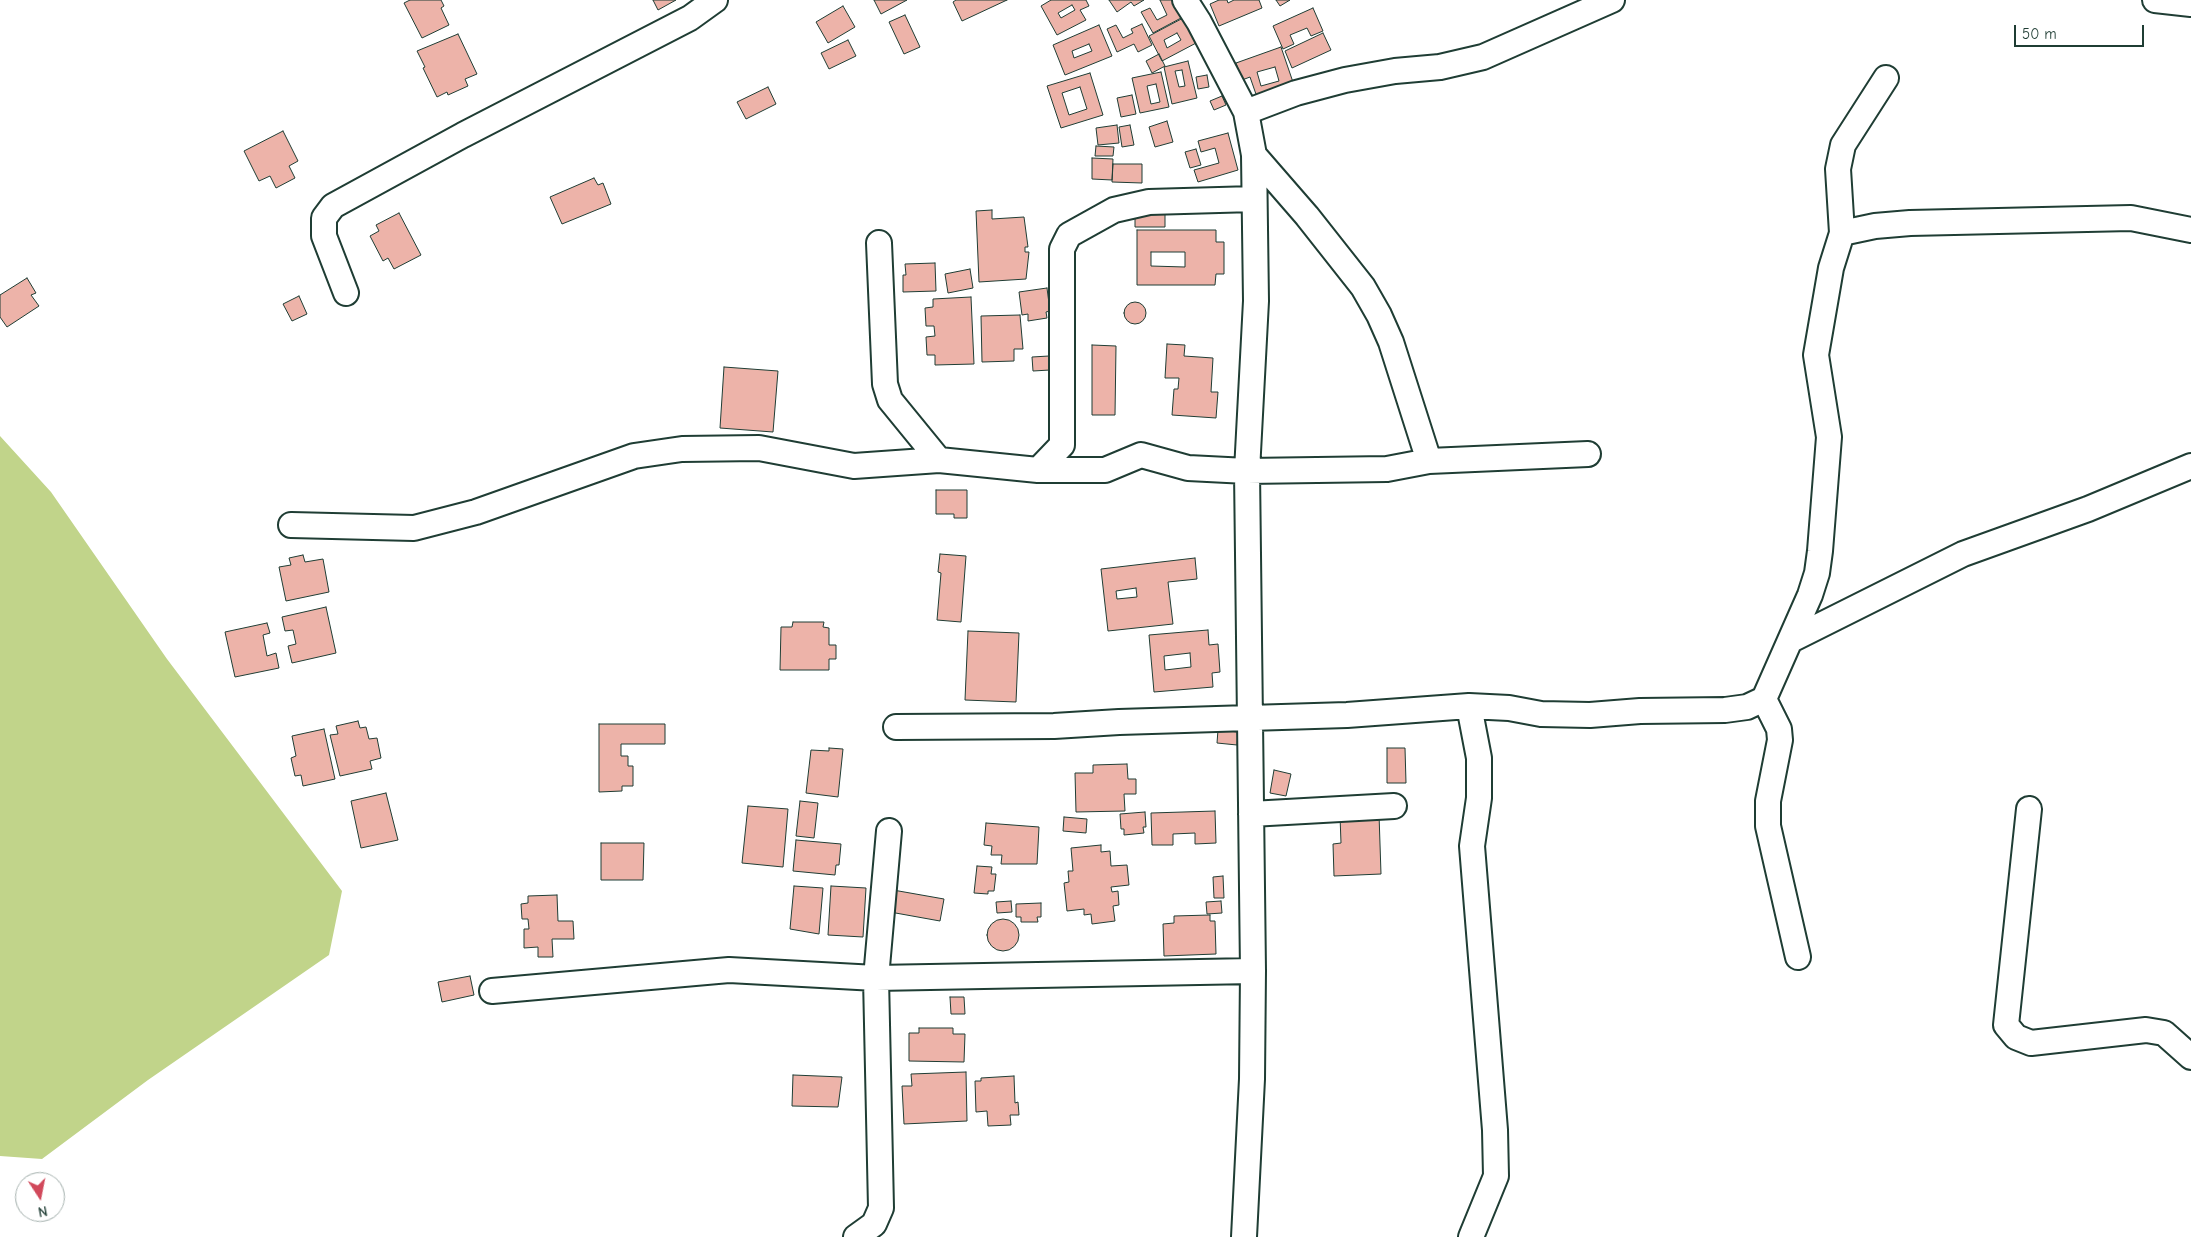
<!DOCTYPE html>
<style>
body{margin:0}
#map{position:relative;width:2191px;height:1237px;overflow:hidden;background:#fff;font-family:"Comic Neue",sans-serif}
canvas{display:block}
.north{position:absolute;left:15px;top:1172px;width:50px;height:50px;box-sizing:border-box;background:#fff;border:1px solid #a5b1ae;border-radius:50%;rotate:169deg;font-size:14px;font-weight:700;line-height:20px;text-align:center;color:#1f3d34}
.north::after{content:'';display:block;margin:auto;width:18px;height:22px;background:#d1495b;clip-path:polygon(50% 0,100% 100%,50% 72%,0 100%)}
.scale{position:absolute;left:2014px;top:25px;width:130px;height:22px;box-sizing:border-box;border:2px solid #1f3d34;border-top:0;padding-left:6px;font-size:15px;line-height:18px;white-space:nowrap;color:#1f3d34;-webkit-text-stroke:4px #fff;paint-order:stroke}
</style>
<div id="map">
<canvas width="2191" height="1237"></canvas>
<div class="north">N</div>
<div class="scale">50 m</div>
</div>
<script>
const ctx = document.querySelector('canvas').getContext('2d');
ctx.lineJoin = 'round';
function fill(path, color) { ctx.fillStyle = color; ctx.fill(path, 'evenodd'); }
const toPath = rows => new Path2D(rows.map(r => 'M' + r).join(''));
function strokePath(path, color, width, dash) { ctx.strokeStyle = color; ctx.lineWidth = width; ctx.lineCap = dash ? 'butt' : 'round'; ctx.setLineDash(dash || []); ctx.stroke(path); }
fill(toPath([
 [0,436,51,492,167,659,342,891,329,955,148,1080,42,1159,0,1156]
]), '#c1d48a');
const building = toPath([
 [410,0,441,0,444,6,441,8,449,25,422,38,404,3,410,0],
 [653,0,676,0,658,10,653,0],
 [874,0,907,0,881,14,874,0],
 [1007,0,962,21,953,2,956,0,1007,0],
 [1051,0,1086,0,1089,6,1080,10,1086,20,1057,35,1041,6,1051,0],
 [1072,5,1075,10,1061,18,1058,13,1072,5],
 [1109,0,1144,0,1134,6,1131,2,1117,12,1109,0],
 [1160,0,1172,0,1181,18,1153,33,1141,12,1150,8,1157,20,1167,15,1160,0],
 [1219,0,1227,0,1228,3,1234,0,1259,0,1262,8,1219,26,1210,4,1219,0],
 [1276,0,1290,0,1280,6,1276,0],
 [843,6,855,27,828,43,816,22,843,6],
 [1313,8,1323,31,1311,36,1307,28,1290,35,1294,44,1283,49,1273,26,1313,8],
 [905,15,920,47,904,54,889,22,905,15],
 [1185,17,1198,42,1162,61,1149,36,1185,17],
 [1177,33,1181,40,1167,48,1164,40,1177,33],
 [1142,24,1152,45,1138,52,1134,44,1117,52,1107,29,1116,25,1123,38,1133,33,1131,29,1142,24],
 [1099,25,1112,56,1065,75,1053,45,1099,25],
 [1089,44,1092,51,1074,58,1072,51,1089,44],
 [1323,33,1331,50,1292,68,1285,51,1323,33],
 [458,34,477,74,465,79,468,86,448,95,447,92,437,97,423,68,425,67,417,51,458,34],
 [848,40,856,56,829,69,821,53,848,40],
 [1281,47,1295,88,1258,100,1250,77,1242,80,1236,63,1281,47],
 [1275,67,1279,81,1261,86,1257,72,1275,67],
 [1159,54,1165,66,1152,73,1146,61,1159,54],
 [1188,61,1197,98,1172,104,1164,67,1188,61],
 [1182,70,1185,86,1179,87,1175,71,1182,70],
 [1161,72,1169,107,1140,113,1132,78,1161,72],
 [1156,84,1160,102,1151,104,1147,86,1156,84],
 [1090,73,1103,115,1061,128,1047,86,1090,73],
 [1080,87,1087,109,1069,115,1062,93,1080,87],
 [1207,75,1209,87,1198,89,1196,77,1207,75],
 [768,87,776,104,746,119,737,102,768,87],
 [1132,95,1136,114,1121,117,1117,98,1132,95],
 [1222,96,1226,105,1214,110,1210,101,1222,96],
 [1167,121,1173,142,1155,147,1149,127,1167,121],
 [1117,125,1119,143,1098,145,1096,128,1117,125],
 [1130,125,1134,145,1122,147,1119,127,1130,125],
 [283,131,298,161,289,166,295,178,276,188,270,176,259,181,244,151,283,131],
 [1228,133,1238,170,1198,182,1194,170,1219,163,1215,148,1201,152,1198,141,1228,133],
 [1096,146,1114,147,1113,156,1095,156,1096,146],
 [1196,149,1201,165,1190,168,1185,152,1196,149],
 [1092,158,1113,159,1112,180,1092,179,1092,158],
 [1113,164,1142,164,1142,183,1112,182,1113,164],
 [594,178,598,185,603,183,611,204,562,224,550,197,594,178],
 [992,210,992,219,1024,217,1028,247,1025,247,1025,252,1029,252,1026,279,979,282,976,211,992,210],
 [1135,211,1165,211,1165,227,1135,227,1135,211],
 [399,213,421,255,394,269,388,258,383,261,370,236,379,231,376,225,399,213],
 [1137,230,1216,230,1216,242,1224,242,1224,274,1216,274,1215,285,1137,285,1137,230],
 [1151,252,1185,252,1185,267,1151,266,1151,252],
 [935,263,936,291,903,292,903,275,906,275,905,264,935,263],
 [970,269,973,288,948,293,945,274,970,269],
 [27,278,36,293,31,295,39,306,7,327,0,317,0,295,27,278],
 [1047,288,1050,311,1046,312,1047,318,1028,321,1028,314,1022,315,1019,292,1047,288],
 [299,296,307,314,292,321,283,304,299,296],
 [971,297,974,364,935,365,935,355,927,355,926,337,935,336,934,326,926,326,925,308,933,307,933,299,971,297],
 '1124 313a11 11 0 1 1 22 0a11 11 0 1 1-22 0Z',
 [1020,315,1023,349,1014,349,1014,361,982,362,981,316,1020,315],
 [1167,344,1185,345,1184,356,1213,358,1211,392,1218,392,1216,418,1172,415,1174,389,1178,389,1179,378,1165,378,1167,344],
 [1092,345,1116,346,1115,415,1092,415,1092,345],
 [1049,356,1050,370,1033,371,1032,357,1049,356],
 [724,367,778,371,773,432,720,428,724,367],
 [936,490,967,490,967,518,954,518,954,514,936,514,936,490],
 [940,554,966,556,961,622,937,620,941,573,938,572,940,554],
 [303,555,305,562,323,559,329,592,286,601,279,567,291,565,289,558,303,555],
 [1195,558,1197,579,1168,582,1173,624,1108,631,1101,569,1195,558],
 [1136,588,1137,597,1117,599,1116,591,1136,588],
 [326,607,336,653,292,663,288,646,296,644,293,630,285,631,282,617,326,607],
 [793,622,824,622,823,627,829,628,829,645,836,645,836,659,829,659,829,670,780,670,781,627,792,627,793,622],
 [267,623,270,633,263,635,267,656,276,653,279,668,235,677,225,632,267,623],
 [1208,630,1209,645,1218,644,1220,672,1212,673,1213,687,1154,692,1149,635,1208,630],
 [1190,653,1191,667,1165,670,1164,656,1190,653],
 [968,631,1019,633,1016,702,965,700,968,631],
 [358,721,360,728,366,727,369,739,377,738,381,758,370,761,372,769,340,776,330,735,338,734,336,726,358,721],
 [599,724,665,724,665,744,621,744,621,756,628,756,628,766,633,766,633,786,622,786,622,791,599,792,599,724],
 [324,729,335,779,303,786,301,775,295,776,291,758,296,756,292,736,324,729],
 [1218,730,1238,732,1237,745,1217,743,1218,730],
 [829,748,843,749,838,797,806,793,811,750,829,751,829,748],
 [1387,748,1405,748,1406,783,1387,783,1387,748],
 [1127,764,1128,779,1136,779,1136,794,1124,794,1125,811,1076,812,1075,773,1093,773,1093,765,1127,764],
 [1274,770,1291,774,1286,796,1270,793,1274,770],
 [386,793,398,840,361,848,351,801,386,793],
 [800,801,818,803,814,838,796,836,800,801],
 [748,806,788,809,783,867,742,863,748,806],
 [1215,811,1216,843,1195,844,1195,833,1173,834,1173,845,1152,845,1151,813,1215,811],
 [1145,812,1146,827,1143,827,1144,833,1124,835,1124,829,1121,829,1120,814,1145,812],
 [1379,814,1381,874,1334,876,1333,844,1341,843,1340,816,1379,814],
 [1064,817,1087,819,1086,833,1063,831,1064,817],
 [986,823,1039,827,1037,864,1001,864,1002,855,991,855,992,846,984,845,986,823],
 [796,840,841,844,839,865,836,865,835,875,793,871,796,840],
 [601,843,644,843,643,880,601,880,601,843],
 [1101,845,1101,852,1110,851,1111,866,1127,865,1129,885,1111,887,1112,892,1118,891,1119,905,1113,906,1115,921,1092,924,1091,914,1084,915,1084,909,1067,911,1064,883,1069,882,1068,871,1073,871,1071,848,1101,845],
 [977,866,992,867,991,874,996,874,994,891,988,891,988,894,974,893,977,866],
 [1223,876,1224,898,1214,898,1213,877,1223,876],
 [794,886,823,888,819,934,790,929,794,886],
 [831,886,866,888,863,937,828,935,831,886],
 [893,890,944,899,940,921,890,912,893,890],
 [557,895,558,921,573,921,574,939,552,939,553,957,538,957,538,947,524,948,524,929,529,929,528,919,522,919,521,904,528,903,528,896,557,895],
 [1011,901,1012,912,997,913,996,902,1011,901],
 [1221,901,1222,913,1207,914,1206,902,1221,901],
 [1041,903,1041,917,1037,917,1038,922,1021,922,1021,917,1016,917,1016,904,1041,903],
 [1210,915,1210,921,1215,921,1216,954,1164,956,1163,924,1174,923,1174,916,1210,915],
 '987 935a16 16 0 1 1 32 0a16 16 0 1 1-32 0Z',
 [470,976,474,995,442,1002,438,982,470,976],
 [950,997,964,997,965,1014,951,1014,950,997],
 [919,1028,953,1028,953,1034,965,1034,964,1062,909,1061,909,1033,919,1033,919,1028],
 [966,1072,967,1121,904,1124,902,1086,912,1086,911,1074,966,1072],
 [793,1075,842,1077,838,1107,792,1106,793,1075],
 [1014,1076,1015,1103,1018,1102,1019,1115,1010,1115,1011,1125,988,1126,987,1111,976,1112,975,1081,981,1081,981,1078,1014,1076]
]);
fill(building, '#edb3a9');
strokePath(building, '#1f3d34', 1);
const minor = toPath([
 [1185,0,1199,22,1246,112,1254,155,1256,301,1247,471,1253,971,1252,1079,1244,1237],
 [2155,0,2191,4],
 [1246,112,1296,93,1345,80,1395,71,1440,67,1483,57,1612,0],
 [1254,155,1307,216,1363,287,1379,315,1391,342,1429,461],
 [1842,233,1875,226,1910,223,2131,218,2191,230],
 [879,243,885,384,890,400,939,460],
 [346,293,324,236,324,218,333,206,463,135,690,18,715,0],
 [1038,470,1062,445,1062,249,1069,235,1114,210,1149,202,1254,199],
 [291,525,414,528,476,512,634,456,682,449,759,448,854,466,939,460,1038,470,1105,470,1141,455,1188,468,1247,471,1387,469,1429,461,1588,454],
 [1791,640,1963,554,2088,509,2191,466],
 [1764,699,1779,729,1780,740,1768,801,1768,826,1798,957],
 [1469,706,1479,758,1479,798,1472,846,1495,1130,1496,1176,1471,1237],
 [896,727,1054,726,1119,722,1347,715,1469,706,1509,708,1541,714,1590,715,1640,711,1725,710,1747,707,1764,699,1810,595,1817,573,1820,551,1829,437,1816,355,1831,268,1842,233,1838,169,1843,145,1886,78],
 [2029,809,2006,1025,2016,1037,2031,1043,2146,1030,2164,1033,2191,1057],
 [1251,814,1394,806],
 [492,991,729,970,876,978,1253,971],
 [856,1237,874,1224,881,1208,876,978,889,831]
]);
strokePath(minor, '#1f3d34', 28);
strokePath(minor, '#fff', 24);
</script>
